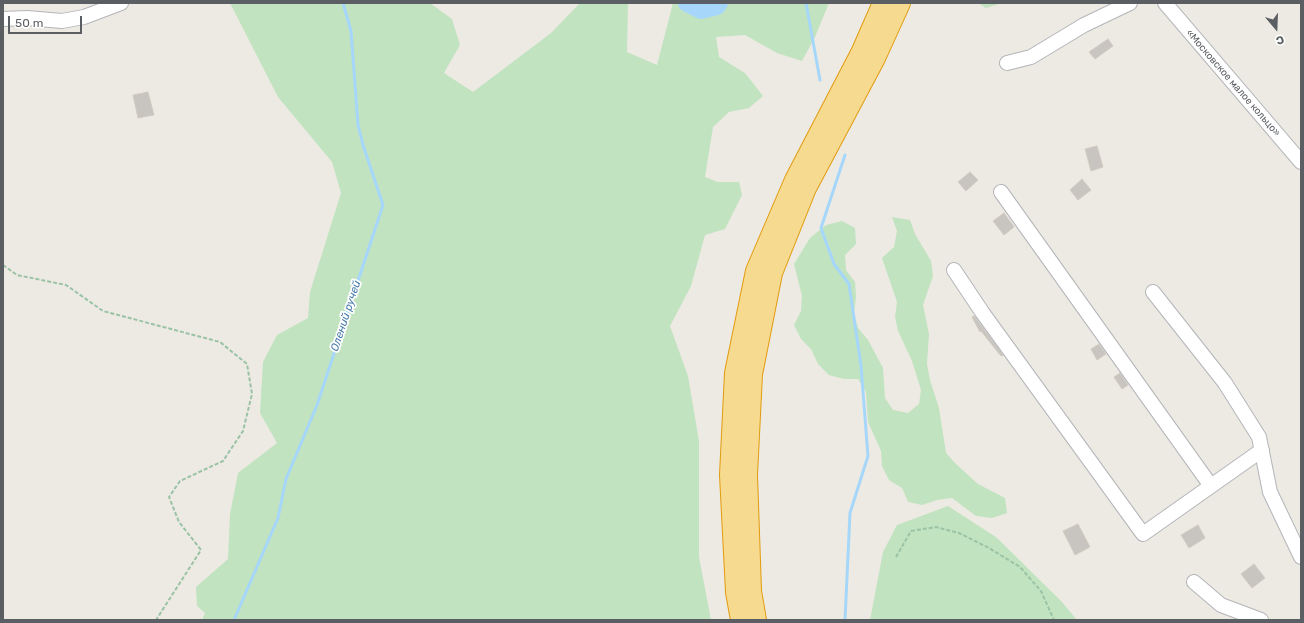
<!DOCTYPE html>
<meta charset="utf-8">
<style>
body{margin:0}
#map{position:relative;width:1304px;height:623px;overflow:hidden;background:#edeae3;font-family:Rubik,sans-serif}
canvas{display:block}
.frame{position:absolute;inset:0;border:4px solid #5b5e63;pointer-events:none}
.north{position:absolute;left:1256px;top:8px;width:40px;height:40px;-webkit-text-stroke:3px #fff;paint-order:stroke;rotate:161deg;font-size:11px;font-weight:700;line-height:16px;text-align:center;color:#5b5e63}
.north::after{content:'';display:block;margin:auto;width:14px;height:18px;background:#5b5e63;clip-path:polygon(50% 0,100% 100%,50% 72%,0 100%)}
.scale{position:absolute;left:8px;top:16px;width:74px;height:18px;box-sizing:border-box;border:2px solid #5b5e63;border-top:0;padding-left:5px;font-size:12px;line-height:14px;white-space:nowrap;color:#5b5e63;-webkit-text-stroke:3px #fff;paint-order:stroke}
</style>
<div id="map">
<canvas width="1304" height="623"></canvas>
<div class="frame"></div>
<div class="north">С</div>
<div class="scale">50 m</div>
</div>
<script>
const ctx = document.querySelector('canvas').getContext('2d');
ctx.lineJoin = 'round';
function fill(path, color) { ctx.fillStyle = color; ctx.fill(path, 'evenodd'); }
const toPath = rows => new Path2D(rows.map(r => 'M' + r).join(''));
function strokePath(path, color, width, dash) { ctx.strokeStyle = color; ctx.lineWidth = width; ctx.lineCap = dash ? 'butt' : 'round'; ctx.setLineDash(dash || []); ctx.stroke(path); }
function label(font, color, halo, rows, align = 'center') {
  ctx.font = font + ' Rubik,sans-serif'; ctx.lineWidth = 3.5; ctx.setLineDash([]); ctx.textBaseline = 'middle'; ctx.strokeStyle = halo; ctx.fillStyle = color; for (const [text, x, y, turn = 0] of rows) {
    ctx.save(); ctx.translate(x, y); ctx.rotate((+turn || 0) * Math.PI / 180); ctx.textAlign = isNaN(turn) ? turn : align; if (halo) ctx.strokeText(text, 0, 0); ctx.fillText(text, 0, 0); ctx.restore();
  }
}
fill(toPath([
 [230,3,430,3,452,19,460,45,444,73,473,92,551,33,580,3,628,3,627,52,657,65,673,3,829,3,815,37,802,61,777,53,745,35,716,37,719,57,745,73,763,96,749,108,729,112,713,127,705,177,718,182,739,182,742,195,725,229,705,235,691,286,670,326,688,376,699,441,699,557,711,620,202,620,205,613,197,606,196,587,228,559,230,514,238,473,277,443,260,413,263,362,277,335,308,318,310,292,341,193,332,162,278,97],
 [978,3,1002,3,986,8],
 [892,217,910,220,915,234,931,261,933,276,923,305,929,334,927,364,930,380,939,408,946,453,956,464,978,484,1005,498,1007,513,992,518,976,516,952,498,937,500,922,505,908,502,902,488,889,480,882,466,881,451,868,422,866,392,858,379,844,379,829,375,818,364,811,349,801,339,794,325,801,311,802,296,794,264,810,238,826,225,842,221,855,228,856,244,845,255,846,270,855,282,856,297,854,313,858,328,868,340,883,368,885,398,893,410,908,413,919,404,921,390,912,361,898,331,895,317,897,302,882,258,894,247,897,231],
 [948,506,996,537,1061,601,1077,620,870,620,883,552,897,525]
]), '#c1e3c0');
strokePath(toPath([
 [806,3,820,80],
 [845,155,821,228,834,264,849,284,861,366,868,456,850,513,845,620],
 [234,620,278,518,286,479,317,405,383,205,363,145,358,125,351,31,343,3]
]), '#a6d7fa', 3);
strokePath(toPath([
 [687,3,701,10,717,6,719,3]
]), '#a6d7fa', 18);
const building = toPath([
 [1108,39,1113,46,1095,59,1089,52,1108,39],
 [148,92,154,115,138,118,133,95,148,92],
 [1097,146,1103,167,1091,171,1085,149,1097,146],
 [970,172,978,180,966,191,958,182,970,172],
 [1082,179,1091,190,1078,200,1070,190,1082,179],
 [1004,213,1014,227,1004,235,993,221,1004,213],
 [974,316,975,317,1003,355,1001,356,981,331,980,332,972,317,974,316],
 [1099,344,1106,354,1097,360,1091,349,1099,344],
 [1120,373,1128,385,1122,389,1114,377,1120,373],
 [1078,524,1090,547,1075,555,1063,531,1078,524],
 [1198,525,1205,538,1189,548,1181,535,1198,525],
 [1254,564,1265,578,1252,588,1241,574,1254,564]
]);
fill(building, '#c8c5c0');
strokePath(building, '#d1ccc1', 1);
const minor = toPath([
 [1165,3,1301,162],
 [3,19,27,18,62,21,84,17,121,3],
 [1007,63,1031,57,1084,25,1130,3],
 [1001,192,1211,486],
 [954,270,982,312,1143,534,1262,450],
 [1153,292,1225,383,1259,437,1270,492,1301,557],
 [1194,582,1221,605,1261,620]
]);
const highway = toPath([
 [741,620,736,592,730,475,735,373,756,271,795,180,862,51,883,3],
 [756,620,751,591,747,475,752,374,772,273,806,188,875,58,900,3]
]);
strokePath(minor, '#b3b5b9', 16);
strokePath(highway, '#e29b0e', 22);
strokePath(toPath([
 [3,265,17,275,66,285,103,311,220,342,247,364,252,394,243,431,223,461,180,481,169,497,179,522,201,550,156,620],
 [896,557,911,531,936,527,959,533,989,548,1020,567,1041,591,1054,620]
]), '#9ac3a5', 2, [4, 2]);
strokePath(minor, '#fff', 14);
strokePath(highway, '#f6da90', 20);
label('10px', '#5b5e63', '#fff', [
 ["«Московское малое кольцо»",1233,83,49]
]);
label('italic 11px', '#4478aa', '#fff', [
 ["Олений ручей",346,316,-72]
]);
</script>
